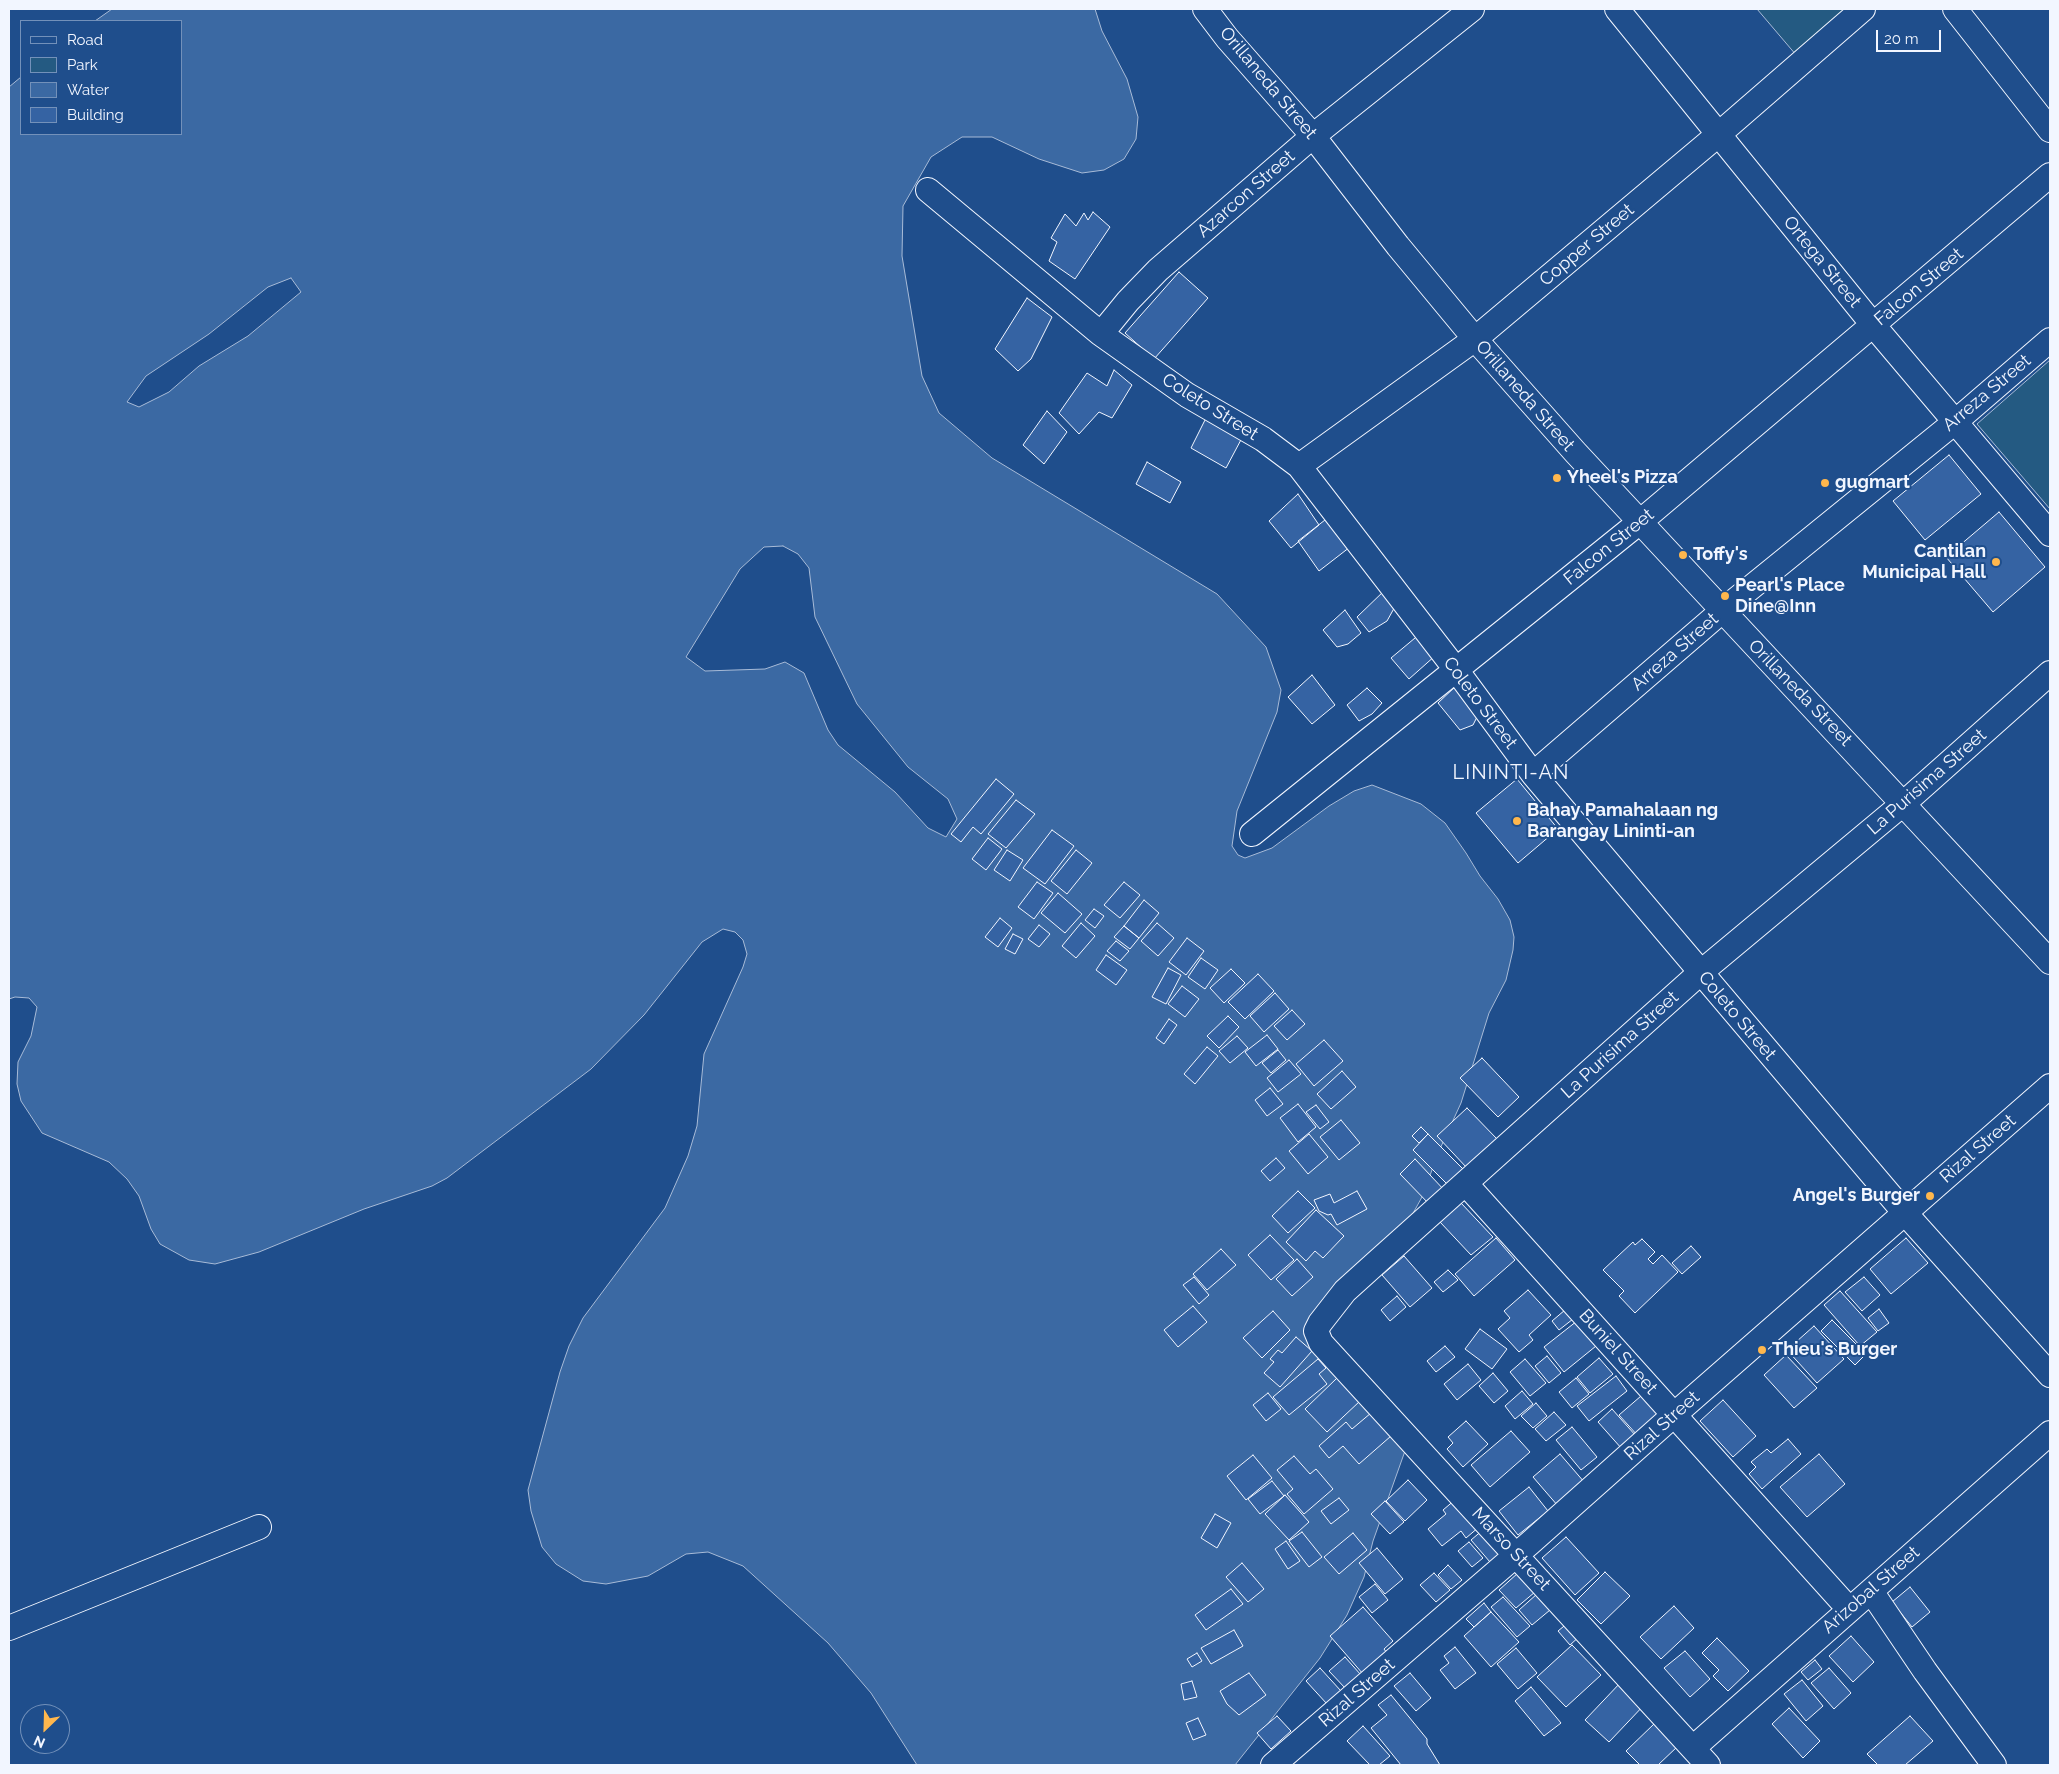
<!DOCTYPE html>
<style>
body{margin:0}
#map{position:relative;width:2059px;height:1774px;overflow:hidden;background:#1f4e8c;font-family:Raleway,sans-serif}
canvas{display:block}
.frame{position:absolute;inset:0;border:10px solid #f2f6ff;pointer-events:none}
.legend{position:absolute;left:20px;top:20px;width:162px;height:115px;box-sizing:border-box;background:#1f4e8c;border:1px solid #7391ba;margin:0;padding:6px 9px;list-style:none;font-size:15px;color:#f2f6ff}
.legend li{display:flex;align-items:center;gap:10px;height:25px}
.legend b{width:25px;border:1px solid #7391ba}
.north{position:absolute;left:20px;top:1704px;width:50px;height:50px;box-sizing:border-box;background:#1f4e8c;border:1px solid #7391ba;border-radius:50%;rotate:204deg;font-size:14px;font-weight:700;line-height:20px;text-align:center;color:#f2f6ff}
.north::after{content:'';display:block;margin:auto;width:18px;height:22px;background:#ffb74d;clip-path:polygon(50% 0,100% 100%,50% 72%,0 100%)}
.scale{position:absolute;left:1876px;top:30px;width:65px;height:22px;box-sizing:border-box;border:2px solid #f2f6ff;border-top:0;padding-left:6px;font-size:15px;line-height:18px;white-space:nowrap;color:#f2f6ff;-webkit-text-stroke:4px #1f4e8c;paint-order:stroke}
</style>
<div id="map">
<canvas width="2059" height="1774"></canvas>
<div class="frame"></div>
<ul class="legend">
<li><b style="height:6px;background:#1f4e8c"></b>Road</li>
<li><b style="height:14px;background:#245a82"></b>Park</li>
<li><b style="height:14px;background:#3b69a3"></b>Water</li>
<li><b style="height:14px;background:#3563a3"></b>Building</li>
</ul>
<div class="north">N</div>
<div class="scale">20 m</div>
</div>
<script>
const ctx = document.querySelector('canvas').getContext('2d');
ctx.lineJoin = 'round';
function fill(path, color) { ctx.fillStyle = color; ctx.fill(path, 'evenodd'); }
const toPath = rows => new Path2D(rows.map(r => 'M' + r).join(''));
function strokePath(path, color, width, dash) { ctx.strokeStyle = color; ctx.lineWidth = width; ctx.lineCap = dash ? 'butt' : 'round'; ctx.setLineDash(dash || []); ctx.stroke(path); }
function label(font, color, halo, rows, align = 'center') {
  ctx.font = font + ' Raleway,sans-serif'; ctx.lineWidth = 4; ctx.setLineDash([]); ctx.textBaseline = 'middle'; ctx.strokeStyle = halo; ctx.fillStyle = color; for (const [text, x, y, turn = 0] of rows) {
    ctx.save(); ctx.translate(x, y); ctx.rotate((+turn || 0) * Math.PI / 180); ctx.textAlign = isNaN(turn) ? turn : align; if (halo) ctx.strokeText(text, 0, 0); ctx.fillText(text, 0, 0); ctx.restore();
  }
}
const green = toPath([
 [1757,9,1853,9,1797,56,1757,9],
 [2050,360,2050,509,1977,424,2050,360]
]);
fill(green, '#245a82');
strokePath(green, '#a8bbd7', 1);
const water = toPath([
 [112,9,1095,9,1102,31,1127,79,1138,117,1136,139,1124,159,1104,170,1082,173,1039,159,992,137,962,137,931,157,903,206,902,256,922,376,939,413,992,458,1217,594,1266,647,1281,690,1277,712,1237,811,1232,846,1238,855,1245,858,1272,848,1329,806,1354,791,1372,785,1421,804,1445,823,1466,853,1480,876,1498,899,1510,920,1514,937,1513,950,1506,980,1489,1013,1461,1103,1439,1151,1422,1197,1411,1217,1307,1324,1405,1451,1373,1541,1364,1577,1347,1615,1320,1658,1235,1765,917,1765,871,1693,828,1643,743,1566,708,1552,686,1554,648,1576,606,1584,583,1581,556,1564,542,1547,531,1511,528,1490,560,1372,569,1346,583,1318,665,1208,688,1156,697,1126,704,1054,743,967,747,954,743,940,735,932,723,929,702,942,644,1015,591,1069,447,1178,432,1186,364,1209,259,1252,215,1264,189,1260,160,1244,151,1229,139,1196,127,1179,109,1162,42,1133,21,1101,17,1084,18,1062,31,1036,37,1007,29,998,15,997,9,999,9,87,21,77,21,134,181,134,181,21,95,21,112,9],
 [291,278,301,292,248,336,199,366,169,392,139,407,127,402,146,376,209,334,268,287,291,278],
 [783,546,798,554,809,568,815,617,857,704,908,767,948,799,957,819,946,837,928,828,895,792,838,745,828,730,804,673,785,662,765,669,705,671,686,657,740,569,764,547,783,546]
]);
fill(water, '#3b69a3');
strokePath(water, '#a8bbd7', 1);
const building = toPath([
 [1093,212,1110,227,1075,279,1049,261,1057,242,1051,238,1065,214,1076,226,1084,213,1088,220,1093,212],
 [1179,272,1208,298,1154,359,1125,333,1179,272],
 [1027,298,1052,317,1031,359,1018,371,995,349,1027,298],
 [1114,370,1132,385,1112,418,1099,412,1079,434,1059,413,1087,373,1107,386,1114,370],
 [1047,411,1067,432,1044,464,1023,445,1047,411],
 [1207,416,1243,436,1226,468,1191,448,1207,416],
 [1949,455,1981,494,1925,540,1893,501,1949,455],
 [1147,462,1181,482,1170,503,1136,484,1147,462],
 [1298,494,1319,525,1291,548,1269,521,1298,494],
 [1999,512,2045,567,1993,612,1946,557,1999,512],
 [1325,520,1350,547,1319,571,1298,541,1325,520],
 [1386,589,1397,603,1387,621,1369,632,1357,617,1386,589],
 [1345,610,1361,633,1348,644,1337,647,1323,630,1345,610],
 [1421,633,1436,655,1409,679,1391,658,1421,633],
 [1312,675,1335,705,1312,724,1288,697,1312,675],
 [1457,685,1478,715,1473,725,1460,730,1438,703,1457,685],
 [1367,688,1382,703,1372,714,1359,721,1347,705,1367,688],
 [996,779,1014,794,981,834,973,827,961,842,951,834,996,779],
 [1517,779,1558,829,1518,863,1476,813,1517,779],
 [1016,800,1035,814,1006,848,988,834,1016,800],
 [1052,830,1074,846,1045,884,1023,868,1052,830],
 [988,838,1002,849,986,870,972,859,988,838],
 [1007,850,1023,860,1010,881,994,870,1007,850],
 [1076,850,1092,863,1067,894,1051,881,1076,850],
 [1037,882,1053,893,1034,919,1018,907,1037,882],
 [1124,882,1140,895,1120,918,1104,905,1124,882],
 [1058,893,1082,914,1065,933,1041,913,1058,893],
 [1144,900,1159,913,1139,938,1124,926,1144,900],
 [1094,909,1104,916,1095,928,1085,920,1094,909],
 [1000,918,1012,928,998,947,985,937,1000,918],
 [1081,923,1095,936,1076,958,1062,946,1081,923],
 [1157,923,1174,938,1158,956,1141,941,1157,923],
 [1039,925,1050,934,1039,947,1028,939,1039,925],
 [1124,926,1139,938,1130,949,1114,937,1124,926],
 [1013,934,1023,939,1015,954,1005,949,1013,934],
 [1187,938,1204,951,1186,975,1169,962,1187,938],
 [1116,941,1129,951,1120,961,1107,951,1116,941],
 [1106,955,1127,970,1116,985,1096,970,1106,955],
 [1201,958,1218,970,1205,989,1188,977,1201,958],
 [1168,968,1181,975,1166,1004,1152,997,1168,968],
 [1231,969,1245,983,1224,1003,1210,988,1231,969],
 [1258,974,1274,991,1245,1019,1228,1002,1258,974],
 [1182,986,1199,999,1185,1017,1168,1004,1182,986],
 [1275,993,1289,1009,1264,1032,1250,1016,1275,993],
 [1292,1010,1305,1024,1287,1040,1274,1026,1292,1010],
 [1228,1016,1239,1027,1219,1048,1207,1036,1228,1016],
 [1169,1019,1177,1025,1164,1044,1156,1038,1169,1019],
 [1267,1035,1278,1049,1256,1066,1245,1052,1267,1035],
 [1237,1036,1248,1048,1230,1063,1219,1051,1237,1036],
 [1324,1040,1343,1061,1314,1086,1296,1064,1324,1040],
 [1207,1047,1218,1056,1195,1084,1184,1074,1207,1047],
 [1278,1050,1286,1060,1271,1073,1262,1063,1278,1050],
 [1482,1058,1519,1097,1498,1117,1460,1078,1482,1058],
 [1289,1060,1301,1074,1278,1092,1267,1078,1289,1060],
 [1342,1071,1356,1087,1331,1109,1317,1094,1342,1071],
 [1270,1088,1283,1104,1267,1116,1255,1100,1270,1088],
 [1298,1104,1316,1127,1298,1142,1280,1118,1298,1104],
 [1316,1105,1329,1122,1320,1129,1306,1112,1316,1105],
 [1467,1108,1497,1139,1467,1168,1437,1136,1467,1108],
 [1341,1120,1360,1143,1339,1160,1320,1137,1341,1120],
 [1421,1127,1428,1134,1419,1143,1412,1136,1421,1127],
 [1309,1134,1328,1157,1308,1174,1289,1151,1309,1134],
 [1428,1134,1465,1171,1449,1186,1413,1150,1428,1134],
 [1276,1158,1285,1168,1270,1181,1261,1171,1276,1158],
 [1415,1159,1446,1192,1431,1206,1400,1174,1415,1159],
 [1298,1191,1315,1208,1288,1233,1272,1216,1298,1191],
 [1357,1191,1367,1209,1337,1225,1331,1214,1328,1215,1319,1211,1314,1200,1330,1194,1334,1203,1357,1191],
 [1461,1203,1493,1237,1471,1255,1440,1222,1461,1203],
 [1316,1210,1344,1236,1323,1258,1315,1251,1306,1261,1286,1242,1316,1210],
 [1270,1235,1294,1260,1271,1280,1248,1255,1270,1235],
 [1496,1238,1515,1260,1474,1296,1455,1274,1496,1238],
 [1906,1238,1928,1263,1891,1294,1870,1269,1906,1238],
 [1642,1239,1655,1252,1648,1259,1653,1264,1662,1255,1678,1272,1635,1313,1619,1296,1624,1291,1603,1270,1633,1242,1635,1245,1642,1239],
 [1691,1246,1701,1257,1682,1274,1672,1263,1691,1246],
 [1221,1249,1236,1265,1207,1290,1193,1274,1221,1249],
 [1404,1256,1432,1288,1410,1307,1382,1275,1404,1256],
 [1297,1259,1313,1277,1292,1296,1276,1279,1297,1259],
 [1448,1270,1458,1280,1443,1292,1434,1282,1448,1270],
 [1194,1277,1209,1295,1199,1304,1183,1285,1194,1277],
 [1864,1277,1880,1295,1862,1311,1845,1292,1864,1277],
 [1528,1290,1551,1315,1529,1335,1533,1340,1519,1352,1498,1329,1510,1318,1504,1311,1528,1290],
 [1840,1291,1877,1332,1860,1346,1824,1305,1840,1291],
 [1397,1296,1406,1307,1390,1321,1381,1310,1397,1296],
 [1193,1306,1207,1322,1178,1347,1164,1330,1193,1306],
 [1879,1309,1889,1323,1878,1331,1868,1318,1879,1309],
 [1565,1310,1573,1319,1559,1330,1552,1321,1565,1310],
 [1273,1311,1290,1330,1262,1358,1243,1338,1273,1311],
 [1832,1320,1866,1354,1855,1365,1821,1331,1832,1320],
 [1577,1321,1596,1346,1564,1372,1544,1347,1577,1321],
 [1814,1326,1844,1359,1817,1383,1787,1350,1814,1326],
 [1480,1329,1507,1349,1492,1369,1465,1349,1480,1329],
 [1296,1337,1312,1351,1280,1387,1264,1373,1274,1362,1270,1359,1278,1350,1282,1353,1296,1337],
 [1445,1346,1455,1357,1436,1372,1427,1361,1445,1346],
 [1786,1355,1817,1388,1794,1408,1764,1375,1786,1355],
 [1547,1356,1561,1373,1549,1383,1535,1366,1547,1356],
 [1599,1358,1613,1374,1590,1393,1577,1377,1599,1358],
 [1318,1359,1326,1368,1319,1374,1327,1384,1289,1415,1273,1397,1318,1359],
 [1525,1359,1546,1383,1530,1396,1510,1372,1525,1359],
 [1468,1364,1481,1380,1457,1400,1444,1384,1468,1364],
 [1493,1373,1508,1391,1494,1403,1479,1386,1493,1373],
 [1616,1376,1627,1391,1589,1421,1577,1406,1616,1376],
 [1337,1378,1360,1401,1327,1432,1305,1409,1337,1378],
 [1576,1378,1589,1394,1572,1408,1559,1392,1576,1378],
 [1522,1391,1533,1404,1515,1419,1505,1406,1522,1391],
 [1268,1393,1281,1409,1266,1421,1253,1405,1268,1393],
 [1641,1396,1660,1417,1638,1436,1619,1415,1641,1396],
 [1723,1400,1756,1436,1733,1457,1700,1421,1723,1400],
 [1536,1403,1547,1416,1533,1428,1521,1416,1536,1403],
 [1612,1409,1636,1436,1622,1449,1598,1422,1612,1409],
 [1554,1412,1566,1425,1546,1441,1535,1429,1554,1412],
 [1371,1413,1391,1436,1359,1464,1343,1446,1329,1458,1319,1446,1346,1422,1352,1429,1371,1413],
 [1466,1421,1488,1444,1463,1467,1447,1449,1453,1443,1448,1437,1466,1421],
 [1572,1427,1597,1457,1581,1470,1556,1440,1572,1427],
 [1511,1431,1530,1452,1490,1487,1471,1465,1511,1431],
 [1788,1439,1801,1454,1762,1489,1749,1474,1756,1467,1751,1462,1767,1449,1771,1453,1788,1439],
 [1560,1454,1585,1483,1558,1506,1533,1477,1560,1454],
 [1819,1454,1845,1484,1807,1517,1780,1487,1819,1454],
 [1253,1455,1272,1478,1246,1500,1227,1476,1253,1455],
 [1294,1456,1310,1474,1316,1469,1333,1489,1304,1514,1287,1494,1293,1489,1277,1470,1294,1456],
 [1408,1480,1427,1500,1405,1521,1386,1501,1408,1480],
 [1272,1481,1284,1496,1260,1514,1248,1499,1272,1481],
 [1529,1487,1548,1511,1518,1535,1499,1511,1529,1487],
 [1285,1495,1309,1522,1289,1540,1265,1514,1285,1495],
 [1339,1498,1349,1510,1331,1524,1321,1511,1339,1498],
 [1456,1499,1479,1527,1466,1538,1461,1531,1442,1546,1428,1529,1446,1514,1443,1510,1456,1499],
 [1385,1501,1404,1522,1390,1534,1371,1514,1385,1501],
 [1215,1514,1231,1523,1217,1548,1201,1538,1215,1514],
 [1484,1529,1503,1552,1490,1562,1471,1540,1484,1529],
 [1302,1532,1322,1557,1309,1567,1289,1541,1302,1532],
 [1353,1533,1367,1550,1339,1574,1324,1557,1353,1533],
 [1566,1537,1599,1573,1575,1595,1542,1558,1566,1537],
 [1286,1541,1300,1561,1288,1569,1275,1549,1286,1541],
 [1469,1542,1483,1558,1472,1567,1458,1551,1469,1542],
 [1377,1548,1403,1579,1385,1594,1359,1563,1377,1548],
 [1242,1563,1264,1589,1248,1602,1226,1577,1242,1563],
 [1448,1565,1462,1580,1451,1589,1438,1575,1448,1565],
 [1605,1572,1630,1596,1601,1624,1577,1600,1605,1572],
 [1434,1573,1450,1590,1436,1602,1420,1585,1434,1573],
 [1518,1573,1535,1592,1516,1608,1499,1590,1518,1573],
 [1375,1584,1388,1600,1372,1613,1359,1597,1375,1584],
 [1910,1587,1930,1612,1912,1627,1892,1602,1910,1587],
 [1231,1589,1243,1604,1206,1630,1195,1615,1231,1589],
 [1537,1594,1550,1610,1532,1625,1519,1610,1537,1594],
 [1503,1597,1530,1626,1517,1637,1491,1607,1503,1597],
 [1484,1603,1491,1612,1474,1627,1466,1619,1484,1603],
 [1674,1606,1694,1628,1661,1659,1640,1637,1674,1606],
 [1363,1607,1393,1641,1384,1649,1387,1653,1363,1674,1330,1636,1363,1607],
 [1491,1612,1519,1642,1491,1667,1464,1636,1491,1612],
 [1569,1622,1581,1635,1570,1645,1558,1631,1569,1622],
 [1234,1630,1243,1646,1211,1664,1201,1648,1234,1630],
 [1851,1636,1874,1662,1853,1682,1829,1656,1851,1636],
 [1717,1638,1749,1671,1728,1691,1713,1676,1719,1670,1702,1653,1717,1638],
 [1572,1645,1601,1675,1566,1707,1537,1677,1572,1645],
 [1455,1647,1476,1673,1455,1689,1440,1670,1449,1663,1444,1656,1455,1647],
 [1516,1648,1537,1673,1518,1689,1497,1664,1516,1648],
 [1685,1651,1710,1679,1690,1697,1664,1668,1685,1651],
 [1197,1653,1202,1661,1192,1667,1187,1659,1197,1653],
 [1345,1657,1361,1675,1346,1689,1329,1671,1345,1657],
 [1815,1660,1822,1669,1808,1680,1801,1672,1815,1660],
 [1320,1668,1341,1691,1327,1704,1306,1681,1320,1668],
 [1829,1668,1851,1693,1834,1709,1811,1683,1829,1668],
 [1249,1673,1266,1695,1239,1715,1227,1704,1220,1691,1249,1673],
 [1410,1673,1431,1698,1416,1711,1394,1686,1410,1673],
 [1802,1680,1823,1706,1806,1721,1784,1694,1802,1680],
 [1192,1681,1197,1697,1184,1700,1181,1684,1192,1681],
 [1622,1681,1646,1703,1609,1742,1585,1720,1622,1681],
 [1531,1687,1561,1723,1544,1736,1515,1701,1531,1687],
 [1391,1695,1427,1739,1427,1744,1440,1765,1401,1765,1371,1728,1387,1715,1378,1705,1391,1695],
 [1789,1708,1820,1741,1803,1758,1772,1724,1789,1708],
 [1277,1716,1291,1731,1271,1749,1257,1733,1277,1716],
 [1910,1716,1933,1741,1905,1765,1878,1765,1867,1754,1910,1716],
 [1198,1718,1206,1735,1193,1740,1186,1723,1198,1718],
 [1655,1723,1678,1746,1658,1765,1640,1765,1626,1751,1655,1723],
 [1363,1726,1390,1756,1379,1765,1370,1765,1347,1741,1363,1726]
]);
fill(building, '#3563a3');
strokePath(building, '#f2f6ff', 1);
const minor = toPath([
 [1205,9,1227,38,1313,136,1398,246,1475,339,1575,452,2050,962],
 [1617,9,1874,326,2050,534],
 [1955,9,2050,130],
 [928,190,1101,334,1187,395,1263,439,1299,466,1457,671,1533,774,1905,1213,2050,1375],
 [1101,334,1128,301,1158,270,1313,136,1472,9],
 [1299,466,1475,339,1719,134,1863,9],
 [1533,774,1722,611,1955,422,2050,340],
 [1252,834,1641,521,2050,175],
 [1466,1184,1849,1609],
 [1871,1591,1925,1671,1994,1765],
 [9,1628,259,1527],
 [1693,1748,2050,1433],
 [1273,1765,1530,1543,1675,1414,2050,1086],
 [1708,1765,1321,1343,1316,1331,1320,1323,1345,1291,1376,1263,1700,973,1904,803,2050,673]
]);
strokePath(minor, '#f2f6ff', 26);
strokePath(minor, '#1f4e8c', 24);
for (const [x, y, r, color] of [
 [1557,478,5,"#ffb74d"],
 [1825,483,5,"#ffb74d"],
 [1683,555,5,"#ffb74d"],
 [1996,562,5,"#ffb74d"],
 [1725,596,5,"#ffb74d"],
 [1517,821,5,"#ffb74d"],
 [1930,1196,5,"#ffb74d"],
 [1762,1350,5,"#ffb74d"]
]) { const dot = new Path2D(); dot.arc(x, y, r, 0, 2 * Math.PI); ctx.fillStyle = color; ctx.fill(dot); strokePath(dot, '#1f4e8c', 2); }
label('18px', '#f2f6ff', '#1f4e8c', [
 ["Orillaneda Street",1268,83,50],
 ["Azarcon Street",1246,194,-41],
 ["Copper Street",1587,245,-40],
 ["Ortega Street",1822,262,51],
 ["Falcon Street",1919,287,-40],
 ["Arreza Street",1987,393,-40],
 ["Orillaneda Street",1525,396,49],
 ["Coleto Street",1210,407,32],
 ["Falcon Street",1609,547,-39],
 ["Arreza Street",1675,652,-41],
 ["Orillaneda Street",1800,693,46],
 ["Coleto Street",1480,703,53],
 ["La Purisima Street",1927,782,-41],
 ["Coleto Street",1737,1016,50],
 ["La Purisima Street",1620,1045,-42],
 ["Rizal Street",1978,1149,-41],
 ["Buniel Street",1618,1352,48],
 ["Rizal Street",1662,1426,-42],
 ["Marso Street",1511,1549,47],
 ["Arizobal Street",1871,1590,-41],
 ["Rizal Street",1357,1693,-41]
]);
label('bold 18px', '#f2f6ff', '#1f4e8c', [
 ["Yheel's Pizza",1567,478],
 ["gugmart",1835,483],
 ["Cantilan",1986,552,"right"],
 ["Municipal Hall",1986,573,"right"],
 ["Toffy's",1693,555],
 ["Pearl's Place",1735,586],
 ["Dine@Inn",1735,607],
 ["Bahay Pamahalaan ng",1527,811],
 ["Barangay Lininti-an",1527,832],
 ["Angel's Burger",1920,1196,"right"],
 ["Thieu's Burger",1772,1350]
], 'left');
ctx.letterSpacing = '1px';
label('20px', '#f2f6ff', '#1f4e8c', [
 ["LININTI-AN",1511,773]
]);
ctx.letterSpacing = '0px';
</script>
